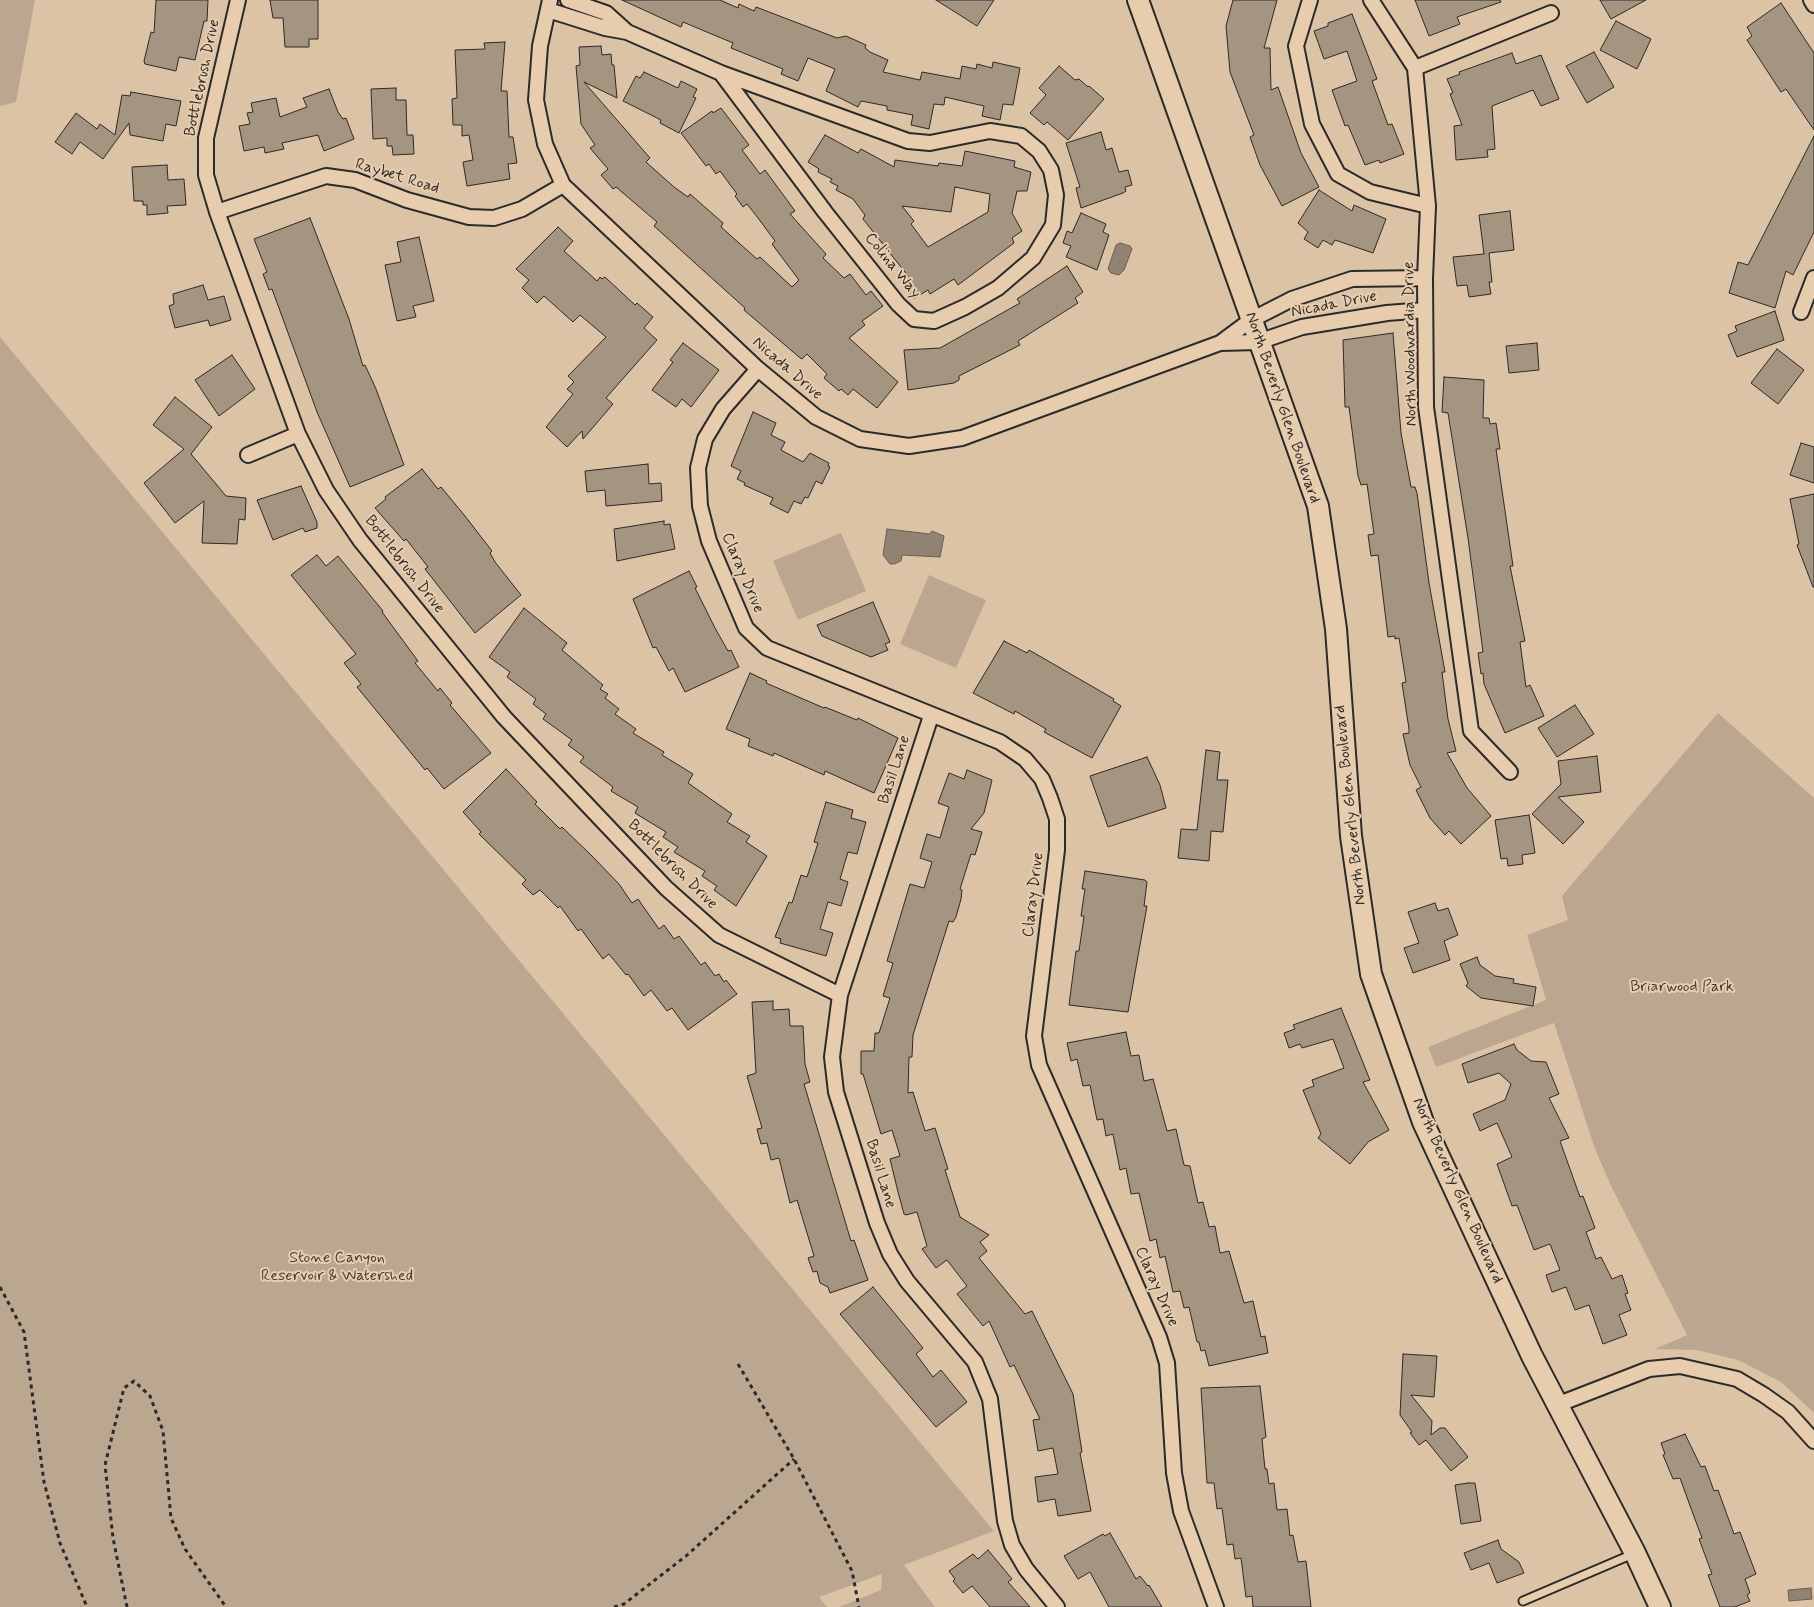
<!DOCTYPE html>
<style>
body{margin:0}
canvas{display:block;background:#dcc3a6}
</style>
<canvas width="1814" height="1607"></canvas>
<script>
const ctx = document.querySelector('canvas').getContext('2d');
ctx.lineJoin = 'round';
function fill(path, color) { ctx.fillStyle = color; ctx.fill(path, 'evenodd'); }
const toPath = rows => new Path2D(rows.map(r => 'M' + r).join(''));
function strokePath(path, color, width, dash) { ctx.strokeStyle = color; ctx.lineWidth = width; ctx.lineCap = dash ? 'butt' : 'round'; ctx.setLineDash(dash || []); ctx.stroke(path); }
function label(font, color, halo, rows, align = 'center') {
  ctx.font = font + ' Mynerve,sans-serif'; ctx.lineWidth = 4; ctx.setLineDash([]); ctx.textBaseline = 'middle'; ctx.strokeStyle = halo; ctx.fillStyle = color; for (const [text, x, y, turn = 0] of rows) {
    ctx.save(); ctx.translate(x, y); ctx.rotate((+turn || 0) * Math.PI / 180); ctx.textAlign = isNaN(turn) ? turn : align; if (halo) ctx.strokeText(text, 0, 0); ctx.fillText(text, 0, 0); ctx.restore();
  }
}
fill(toPath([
 [0,0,35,0,16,102,0,106],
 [0,337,994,1531,904,1565,935,1607,839,1607,881,1590,882,1574,819,1597,827,1607,0,1607],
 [841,533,866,591,798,620,773,561],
 [929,575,986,600,956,668,900,644],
 [1718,713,1814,798,1814,1413,1781,1382,1738,1360,1697,1350,1655,1349,1687,1335,1611,1186,1594,1146,1554,1023,1436,1067,1428,1047,1546,1000,1527,935,1568,920,1562,896]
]), '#bba790');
const water = toPath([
 [1120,243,1130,246,1132,249,1124,270,1119,275,1111,273,1108,269,1116,245,1120,243],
 [887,529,930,534,932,531,944,536,940,557,902,555,901,561,894,564,890,564,883,555,887,529],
 [1811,1588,1812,1599,1789,1601,1788,1590,1811,1588]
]);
fill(water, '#918272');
strokePath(water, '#685f56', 1);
const building = toPath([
 [156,0,208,0,207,21,204,21,195,60,179,57,176,71,145,64,144,61,151,32,154,33,156,0],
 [270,0,318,0,318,39,309,39,309,47,285,47,283,18,273,18,270,0],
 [622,0,720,0,738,8,739,4,754,11,756,7,837,38,846,36,866,45,865,48,870,52,888,60,883,72,920,80,922,72,960,79,962,66,976,69,977,64,992,68,993,62,1020,68,1013,105,1003,104,1000,120,982,116,984,106,945,97,944,105,934,104,929,129,911,125,913,115,887,110,887,106,861,101,858,107,826,91,835,69,808,58,798,81,781,74,783,69,731,48,733,43,683,22,681,27,622,0],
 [936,0,994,0,977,26,936,0],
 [1233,0,1277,0,1264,48,1270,48,1271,90,1278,87,1301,153,1319,187,1282,206,1260,165,1250,137,1254,135,1230,72,1226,26,1233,0],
 [1415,0,1500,0,1501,2,1457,17,1460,24,1429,36,1415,0],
 [1600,0,1646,0,1611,19,1600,0],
 [1781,3,1814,53,1814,130,1786,89,1781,92,1747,40,1752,36,1747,27,1781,3],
 [1352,14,1377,79,1372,81,1388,125,1392,124,1404,154,1380,163,1379,160,1365,165,1348,125,1345,126,1332,90,1357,81,1347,51,1324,59,1314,31,1328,26,1328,23,1352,14],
 [1616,21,1651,39,1637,69,1600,50,1616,21],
 [505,42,501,91,507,91,509,137,513,137,517,163,508,164,510,179,467,186,463,162,473,160,469,135,462,136,462,125,453,125,452,99,457,98,455,50,485,49,484,43,505,42],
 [601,46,602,55,611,54,612,65,614,65,617,98,584,82,650,158,646,162,674,187,688,197,690,194,723,223,721,227,757,259,760,257,792,287,799,280,772,244,775,241,758,218,747,204,743,207,735,196,737,194,720,171,716,174,709,164,706,166,681,133,712,111,713,113,721,108,749,145,742,150,760,174,765,170,795,211,790,214,826,254,823,258,844,278,850,274,866,295,871,291,883,306,862,321,865,325,849,338,898,382,877,408,853,389,848,395,841,389,839,391,824,378,827,374,807,354,802,359,799,357,744,310,745,308,654,226,657,222,616,187,613,189,601,175,608,169,590,148,595,145,581,124,576,66,580,65,579,47,601,46],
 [1594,52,1614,87,1587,103,1566,66,1594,52],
 [1512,53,1516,64,1541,55,1559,99,1541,106,1533,90,1492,106,1495,149,1487,150,1488,157,1456,160,1454,126,1462,125,1450,94,1453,93,1447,79,1460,74,1459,72,1512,53],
 [1059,66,1075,80,1079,79,1088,87,1089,86,1104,99,1068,140,1047,122,1044,125,1030,113,1046,95,1039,88,1059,66],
 [644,72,678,88,681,81,697,89,693,97,696,98,679,133,660,123,661,120,623,101,636,76,640,78,644,72],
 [396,88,396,100,406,100,407,135,413,135,414,154,393,155,392,146,387,146,387,138,373,139,371,89,396,88],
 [329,89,338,112,343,119,346,118,354,139,324,151,318,135,282,143,284,149,265,153,264,147,244,151,239,126,250,124,247,113,253,112,251,103,276,98,280,117,307,107,303,98,329,89],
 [131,92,181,101,176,126,166,124,163,141,130,135,129,123,103,159,80,142,72,154,55,142,76,113,97,129,100,124,115,135,122,95,130,96,131,92],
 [1101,132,1106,150,1112,148,1119,172,1128,170,1132,185,1125,187,1126,191,1123,193,1081,208,1076,188,1080,187,1066,143,1101,132],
 [825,135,858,153,861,149,894,167,895,160,938,166,939,163,962,166,965,151,1015,161,1014,167,1031,172,1027,191,1017,191,1012,213,1022,231,1012,238,1014,243,958,285,954,279,930,294,928,290,915,298,911,297,901,280,908,276,863,219,865,215,853,199,836,190,838,186,830,182,832,179,818,172,819,169,808,162,825,135],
 [955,187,990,194,988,212,928,247,911,224,914,221,902,206,951,212,955,187],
 [1814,136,1814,232,1793,275,1786,271,1775,308,1729,293,1738,262,1748,265,1814,136],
 [167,165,168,180,184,179,186,205,167,206,168,213,147,215,147,205,143,205,143,201,134,201,132,167,167,165],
 [1319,190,1352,211,1354,205,1386,219,1373,253,1335,240,1332,245,1323,240,1318,248,1304,239,1308,232,1298,223,1319,190],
 [1510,211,1514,250,1489,253,1492,282,1489,282,1491,294,1469,297,1467,285,1457,286,1453,257,1484,254,1479,215,1510,211],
 [1081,213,1106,224,1103,232,1109,235,1097,270,1066,257,1071,246,1063,243,1067,231,1072,233,1081,213],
 [310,218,349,319,363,366,365,365,376,389,404,465,350,487,317,412,272,289,269,290,263,274,267,272,254,239,310,218],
 [558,227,573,241,564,251,597,281,600,277,602,279,605,277,635,305,637,303,653,317,644,328,657,340,606,398,613,404,583,439,582,431,567,447,546,427,573,394,567,389,574,382,568,376,606,337,580,315,573,322,544,296,537,303,522,288,529,280,516,269,558,227],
 [419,237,434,301,413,306,416,317,397,321,385,265,401,262,397,242,419,237],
 [1067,266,1083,292,1075,298,1078,303,1018,341,1020,345,959,376,959,380,954,383,908,390,904,350,940,348,1020,303,1017,299,1067,266],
 [203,285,208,300,224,296,231,320,210,326,208,320,175,328,169,306,174,304,173,294,203,285],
 [1775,311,1784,340,1737,357,1728,335,1737,331,1735,326,1775,311],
 [1393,333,1401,433,1411,487,1415,487,1417,493,1429,583,1445,672,1442,672,1448,719,1456,751,1447,753,1467,788,1491,816,1461,844,1449,831,1445,835,1430,818,1416,790,1421,787,1410,765,1403,734,1409,733,1409,729,1402,683,1406,682,1399,638,1395,639,1395,636,1388,637,1378,555,1371,556,1368,535,1374,534,1367,484,1361,485,1358,476,1349,407,1345,407,1343,340,1393,333],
 [683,343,719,370,691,407,682,399,676,407,652,390,673,362,670,360,683,343],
 [1537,343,1539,370,1509,373,1506,346,1537,343],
 [1777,349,1804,370,1778,404,1751,383,1777,349],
 [232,355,255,389,219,416,195,380,232,355],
 [1444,377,1484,380,1483,418,1489,418,1490,424,1496,423,1500,449,1496,449,1513,566,1510,566,1525,641,1520,642,1526,687,1530,685,1544,716,1505,733,1484,684,1483,673,1481,674,1478,653,1483,652,1468,538,1448,413,1442,412,1444,377],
 [175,397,212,427,191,454,226,496,246,498,245,520,239,519,237,544,202,543,204,501,175,523,144,483,184,449,153,425,175,397],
 [753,412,776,423,771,435,785,442,781,450,803,462,810,453,829,463,828,466,830,467,822,484,816,481,808,498,805,497,801,504,794,501,788,513,770,504,773,498,744,485,745,483,737,479,741,471,731,466,753,412],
 [1801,443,1814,447,1814,483,1790,475,1801,443],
 [648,464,649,484,661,483,662,501,606,506,605,490,587,492,585,471,648,464],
 [422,469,438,489,441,487,465,516,492,551,490,553,495,562,521,595,475,633,425,569,428,567,406,539,404,541,375,508,386,499,385,497,422,469],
 [301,486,317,522,317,528,305,532,303,528,273,540,257,500,301,486],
 [1814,494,1814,587,1813,587,1797,545,1799,544,1790,499,1814,494],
 [664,521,664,525,670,524,675,549,617,561,614,529,664,521],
 [317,555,326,566,338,556,383,611,382,612,418,661,415,663,438,691,440,688,452,703,450,705,491,753,444,789,427,768,425,770,357,687,361,684,344,663,356,654,291,575,317,555],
 [689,571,697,587,695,588,715,628,728,651,731,650,739,667,685,692,673,668,669,671,656,647,653,648,633,599,689,571],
 [873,602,890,642,885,644,888,650,871,657,822,636,817,625,873,602],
 [524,608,567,643,562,650,603,685,600,689,608,694,605,698,619,709,615,714,636,729,633,733,664,752,662,755,693,774,688,783,732,814,727,822,750,836,746,842,767,856,736,906,714,890,717,886,702,876,705,871,674,852,678,847,663,837,666,832,635,813,638,807,611,791,613,787,580,762,584,757,568,745,572,740,543,719,546,714,533,704,536,699,507,677,510,672,489,657,524,608],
 [1004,641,1027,653,1029,650,1114,699,1113,701,1121,706,1092,758,1044,732,1046,729,1015,711,1014,714,973,693,1004,641],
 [750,673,767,681,766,683,824,708,825,707,857,720,858,718,898,738,874,793,825,771,824,775,774,753,773,756,748,746,750,739,726,729,750,673],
 [1575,705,1594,734,1557,757,1538,728,1575,705],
 [1206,750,1220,752,1217,780,1228,780,1223,832,1211,831,1209,861,1178,858,1181,829,1197,830,1206,750],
 [1597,756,1601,792,1558,797,1584,822,1563,844,1532,814,1561,784,1558,761,1597,756],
 [1147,757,1160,785,1166,808,1108,827,1090,776,1147,757],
 [506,769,537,802,535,804,560,829,562,827,591,855,619,884,632,903,638,899,659,929,664,925,674,939,679,936,701,965,705,962,715,976,719,974,724,982,726,980,737,994,688,1030,672,1008,667,1011,651,990,644,996,628,974,626,975,609,954,603,959,581,929,578,931,560,906,558,908,540,890,533,895,522,884,526,880,479,834,481,832,463,812,506,769],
 [967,770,992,780,984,813,971,829,982,832,975,855,971,854,960,889,962,890,961,899,956,917,953,922,949,921,913,1035,912,1057,909,1057,908,1093,913,1092,925,1131,935,1128,948,1169,945,1170,960,1217,989,1235,980,1242,987,1251,979,1258,1025,1314,1032,1311,1073,1394,1082,1452,1080,1453,1091,1511,1058,1516,1055,1499,1038,1502,1035,1477,1058,1474,1053,1448,1038,1451,1033,1420,1040,1419,1014,1365,1010,1367,989,1321,983,1326,957,1294,967,1286,947,1260,936,1268,922,1249,927,1246,917,1212,906,1215,904,1214,898,1192,890,1159,900,1156,892,1130,881,1134,863,1074,861,1074,861,1051,874,1051,875,1033,879,1033,890,998,883,996,893,963,887,961,910,884,924,888,932,862,920,858,927,834,940,838,949,807,938,803,949,773,964,779,967,770],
 [826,802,853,810,851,818,866,822,857,854,848,852,840,879,848,882,841,906,828,902,820,929,833,933,826,956,780,943,781,939,775,937,789,902,792,903,801,875,807,877,818,843,814,842,826,802],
 [1529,815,1535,853,1522,855,1523,864,1508,866,1507,858,1501,859,1495,820,1529,815],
 [1085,871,1145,880,1147,882,1144,906,1147,906,1128,1012,1069,1005,1076,951,1079,951,1084,916,1081,916,1085,889,1082,889,1085,871],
 [1435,903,1438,911,1448,908,1458,935,1444,941,1450,960,1413,973,1404,948,1419,943,1408,912,1435,903],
 [1477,957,1480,965,1495,976,1514,979,1513,983,1536,987,1533,1006,1481,998,1466,986,1468,983,1460,964,1477,957],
 [773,1001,773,1010,789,1009,790,1026,803,1026,805,1064,810,1082,804,1084,851,1241,854,1240,868,1280,830,1293,828,1287,820,1283,817,1271,813,1272,808,1258,814,1256,797,1200,790,1203,779,1158,771,1160,767,1143,761,1144,757,1129,762,1128,747,1076,756,1073,752,1002,773,1001],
 [1341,1008,1370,1080,1363,1082,1389,1130,1368,1142,1350,1164,1318,1138,1321,1134,1303,1090,1314,1086,1312,1080,1344,1068,1333,1039,1302,1048,1300,1044,1289,1048,1284,1033,1295,1029,1293,1025,1341,1008],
 [1126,1032,1131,1056,1139,1055,1144,1081,1153,1079,1167,1131,1176,1129,1184,1165,1190,1166,1198,1203,1203,1202,1209,1227,1215,1226,1220,1253,1229,1251,1244,1303,1253,1301,1261,1337,1265,1336,1268,1353,1209,1366,1205,1350,1201,1351,1199,1342,1197,1342,1189,1307,1184,1308,1180,1291,1173,1292,1165,1256,1160,1258,1156,1239,1150,1241,1139,1193,1131,1194,1126,1168,1120,1170,1113,1134,1106,1136,1103,1119,1097,1120,1090,1085,1083,1086,1077,1059,1071,1061,1067,1043,1126,1032],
 [1514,1044,1517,1050,1531,1061,1546,1062,1559,1094,1549,1098,1569,1138,1560,1141,1580,1197,1583,1196,1595,1228,1586,1232,1596,1259,1601,1257,1612,1279,1622,1275,1628,1293,1625,1294,1631,1310,1619,1315,1627,1335,1603,1344,1589,1305,1575,1310,1566,1287,1552,1292,1546,1275,1560,1270,1550,1244,1534,1250,1517,1205,1512,1206,1497,1164,1512,1157,1497,1123,1480,1131,1473,1114,1505,1100,1511,1084,1499,1073,1468,1083,1462,1064,1514,1044],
 [873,1287,923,1348,916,1354,933,1377,941,1370,967,1402,936,1427,840,1314,873,1287],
 [1403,1354,1437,1356,1434,1397,1411,1395,1432,1421,1431,1435,1440,1428,1445,1428,1468,1457,1451,1471,1426,1440,1419,1445,1410,1433,1412,1432,1400,1415,1403,1354],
 [1260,1386,1266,1437,1262,1439,1265,1469,1267,1469,1269,1484,1274,1483,1277,1510,1287,1509,1290,1536,1293,1535,1298,1562,1306,1561,1311,1607,1253,1607,1252,1596,1246,1597,1241,1558,1235,1559,1233,1544,1227,1545,1222,1508,1217,1509,1214,1483,1207,1483,1201,1388,1260,1386],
 [1685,1434,1701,1467,1705,1466,1714,1491,1718,1490,1734,1534,1740,1532,1756,1574,1745,1579,1750,1593,1747,1595,1750,1601,1735,1607,1720,1607,1708,1575,1712,1574,1699,1539,1702,1538,1689,1503,1680,1478,1673,1479,1663,1455,1665,1454,1661,1443,1685,1434],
 [1468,1483,1475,1483,1481,1521,1461,1524,1455,1485,1468,1483],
 [1110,1533,1136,1579,1140,1576,1148,1586,1149,1585,1162,1607,1109,1607,1090,1572,1078,1579,1064,1556,1103,1534,1105,1536,1110,1533],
 [1498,1540,1501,1549,1519,1562,1524,1573,1497,1583,1489,1563,1471,1570,1464,1553,1498,1540],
 [988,1550,1012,1579,1008,1582,1030,1607,990,1607,972,1586,963,1593,953,1581,955,1579,949,1571,973,1554,978,1559,988,1550]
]);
fill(building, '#a49480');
strokePath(building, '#2b2b2b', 1);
const lane = toPath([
 [1523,1601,1633,1554]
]);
const street = toPath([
 [238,0,206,138,206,175,217,212,298,434,326,490,360,540,504,717,666,888,719,935,840,995],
 [550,0,540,46,536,100,545,144,563,185,758,369,816,417,860,439,909,446,962,438,1220,343,1251,320,1292,299,1352,279,1425,278],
 [568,0,606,13,626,31],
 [1310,0,1296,46,1312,124,1338,174,1370,192,1428,206],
 [1371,0,1415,68,1428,206,1425,278,1426,407,1471,731,1510,772],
 [1811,0,1814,5],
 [548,10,605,28,627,32,721,73,908,141,930,143,990,131,1021,136,1039,151,1051,170,1056,195,1053,225,1033,258,998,288,965,307,934,321,914,319,898,304,825,212,721,73],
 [1415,68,1551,13],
 [217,212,326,176,355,180,407,200,469,217,494,218,522,209,563,185],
 [1801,312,1814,278],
 [1220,343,1258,342,1302,327,1387,313,1425,310],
 [758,369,723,409,705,439,698,468,700,506,709,541,746,628,767,648,1000,742,1025,759,1042,779,1050,798,1057,819,1057,850,1034,1036,1039,1065,1159,1337,1167,1363,1174,1473,1181,1511,1216,1607],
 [248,455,298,434],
 [931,716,840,995,832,1057,836,1092,877,1223,890,1254,907,1281,975,1362,990,1399,1005,1521,1012,1545,1026,1569,1057,1607],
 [1559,1404,1649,1369,1680,1366,1737,1379,1764,1395,1788,1412,1814,1441]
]);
const secondary = toPath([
 [1138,0,1318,506,1336,629,1351,836,1371,974,1423,1122,1532,1356,1635,1553,1660,1607]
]);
strokePath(lane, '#2b2b2b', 11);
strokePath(street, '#2b2b2b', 18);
strokePath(secondary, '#2b2b2b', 24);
strokePath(toPath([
 [0,1287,24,1332,44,1482,60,1543,87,1607],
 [738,1364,794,1459,852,1571,859,1607],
 [127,1607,113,1538,105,1465,124,1388,134,1381,150,1396,163,1431,171,1518,185,1549,226,1607],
 [614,1607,624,1604,686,1556,794,1459]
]), '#2b2b2b', 3, [4, 4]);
strokePath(lane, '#e7cdae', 7);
strokePath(street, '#e7cdae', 14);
strokePath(secondary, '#e7cdae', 20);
label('16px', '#2b2b2b', '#e7cdae', [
 ["Bottlebrush Drive",203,78,-78],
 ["Raybet Road",397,177,17],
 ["Colina Way",892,266,51],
 ["Nicada Drive",1334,305,-11],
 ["North Woodwardia Drive",1411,344,-91],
 ["Nicada Drive",787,369,41],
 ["North Beverly Glen Boulevard",1282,408,71],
 ["Bottlebrush Drive",404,565,52],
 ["Claray Drive",742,573,67],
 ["Basil Lane",895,770,-72],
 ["North Beverly Glen Boulevard",1351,805,-96],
 ["Bottlebrush Drive",672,865,45],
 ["Claray Drive",1034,895,-83],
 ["Basil Lane",880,1174,73],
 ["North Beverly Glen Boulevard",1457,1191,66],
 ["Claray Drive",1156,1287,66]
]);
label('16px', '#413e3a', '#e7cdae', [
 ["Briarwood Park",1682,988],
 ["Stone Canyon",337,1259],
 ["Reservoir & Watershed",337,1277]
]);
</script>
